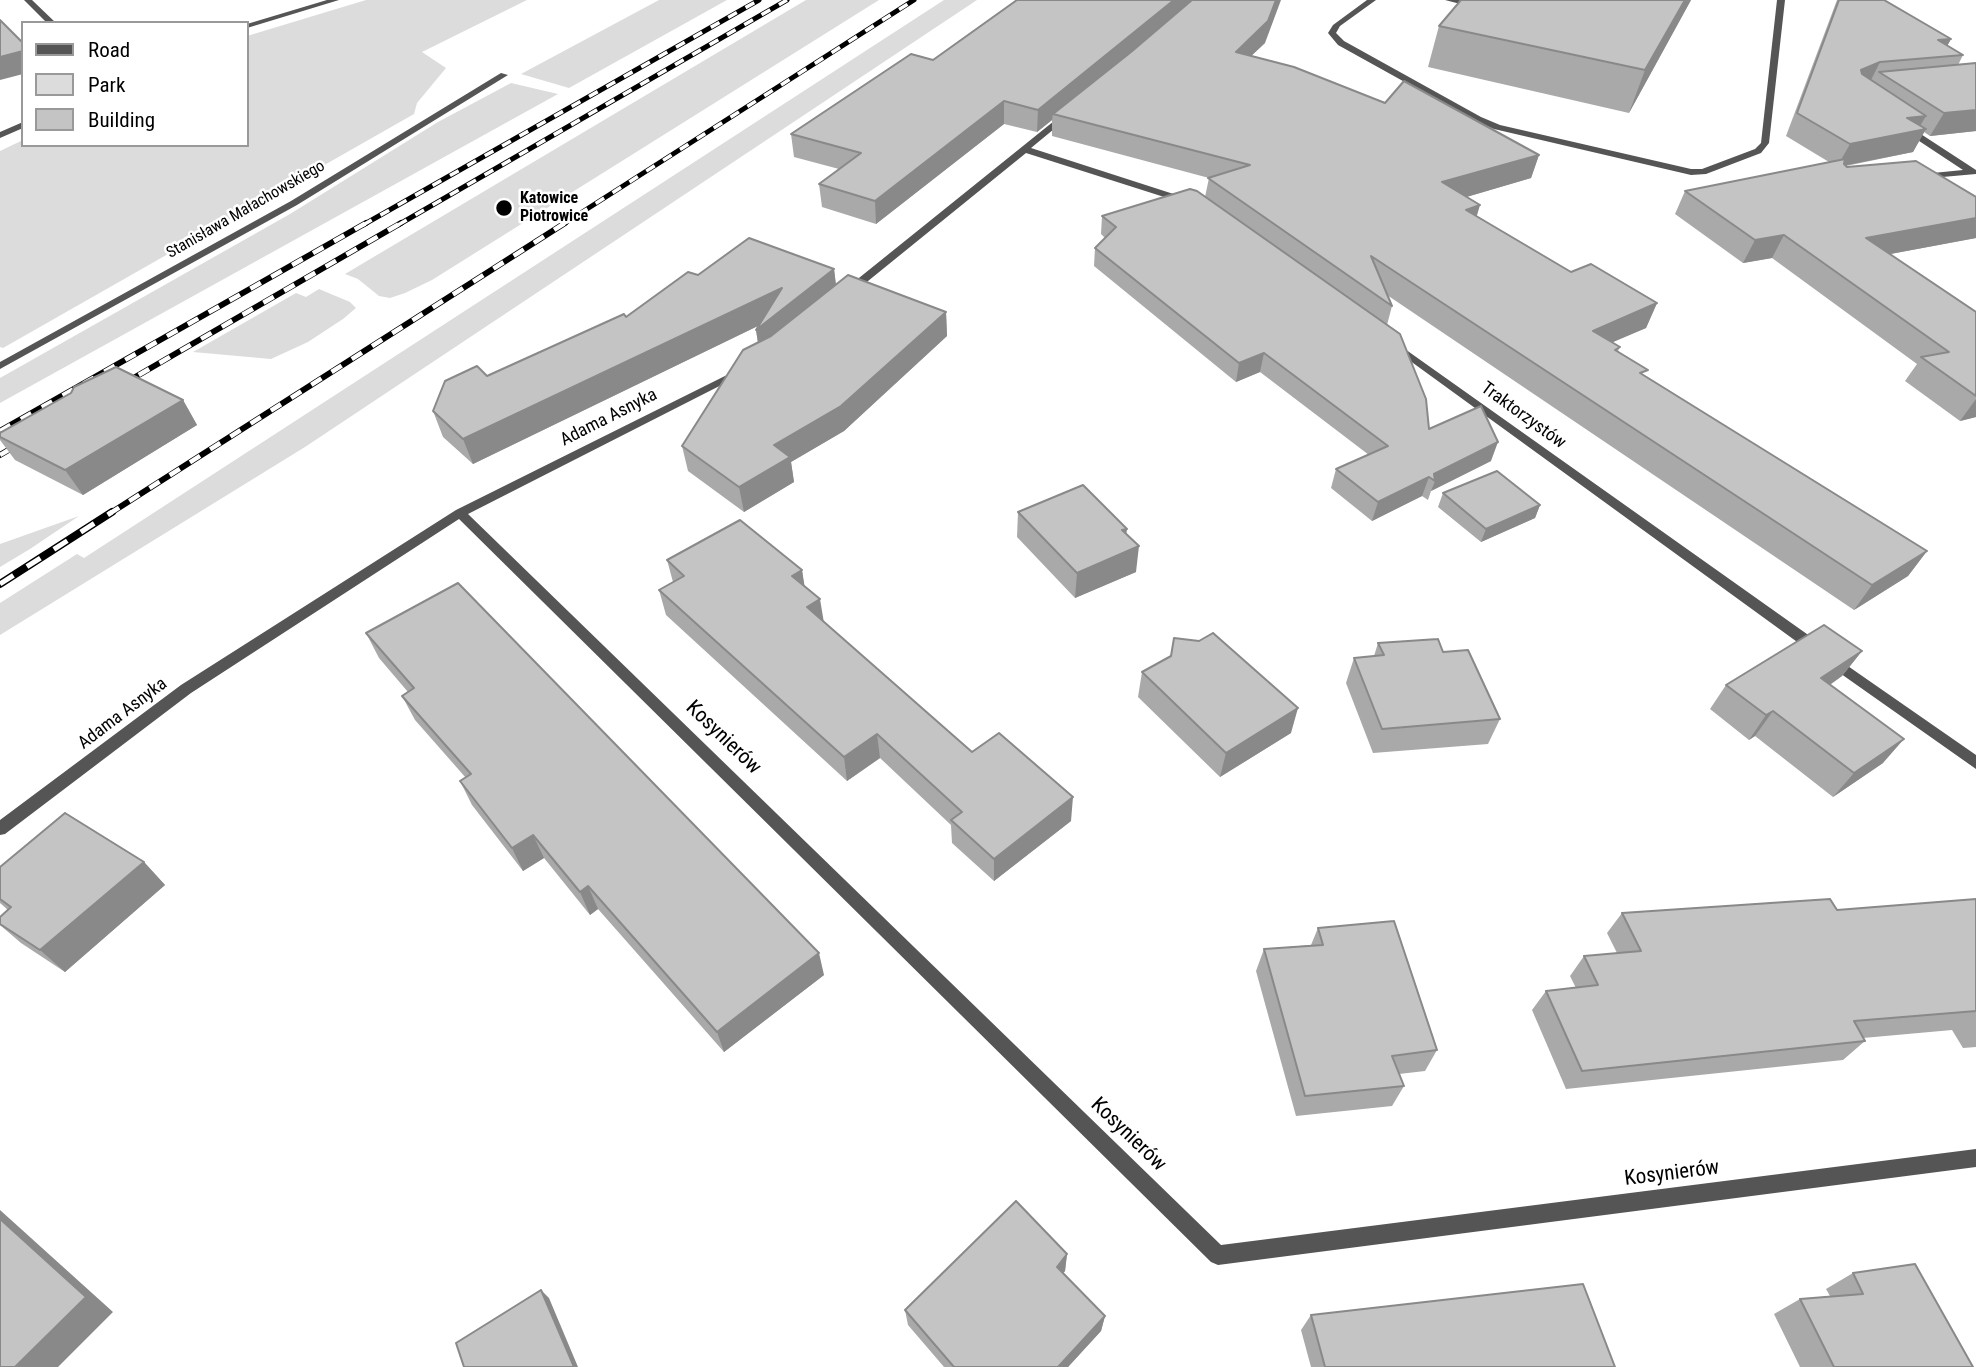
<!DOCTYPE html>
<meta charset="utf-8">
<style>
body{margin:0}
#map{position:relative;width:1976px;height:1367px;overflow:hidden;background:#fff;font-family:"Roboto Condensed",sans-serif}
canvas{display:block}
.legend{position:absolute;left:21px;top:21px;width:228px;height:126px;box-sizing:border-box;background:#fff;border:2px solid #999;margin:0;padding:9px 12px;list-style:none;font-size:21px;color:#000}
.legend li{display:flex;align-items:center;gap:14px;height:35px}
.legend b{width:35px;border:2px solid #999}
</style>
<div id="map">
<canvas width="1976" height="1367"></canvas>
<ul class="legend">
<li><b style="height:9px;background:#555"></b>Road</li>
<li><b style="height:19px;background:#dcdcdc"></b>Park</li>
<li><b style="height:19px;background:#c4c4c4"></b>Building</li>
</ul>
</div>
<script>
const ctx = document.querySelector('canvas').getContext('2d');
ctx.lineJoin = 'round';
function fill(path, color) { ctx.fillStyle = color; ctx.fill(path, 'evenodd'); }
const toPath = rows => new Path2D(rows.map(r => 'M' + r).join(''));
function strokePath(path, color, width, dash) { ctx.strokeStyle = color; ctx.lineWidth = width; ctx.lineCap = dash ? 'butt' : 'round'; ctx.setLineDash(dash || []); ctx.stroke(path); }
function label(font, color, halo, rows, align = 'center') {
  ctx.font = font + ' "Roboto Condensed",sans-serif'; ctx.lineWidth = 5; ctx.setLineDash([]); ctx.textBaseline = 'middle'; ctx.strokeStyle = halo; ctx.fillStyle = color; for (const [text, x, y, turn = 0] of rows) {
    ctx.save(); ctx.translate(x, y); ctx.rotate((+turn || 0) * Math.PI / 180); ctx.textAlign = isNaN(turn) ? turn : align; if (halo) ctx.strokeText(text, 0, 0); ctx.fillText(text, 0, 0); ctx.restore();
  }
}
fill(toPath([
 [366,0,527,0,422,52,446,68,417,103,414,114,3,348,0,347,0,151,23,140,23,145,247,145,247,36],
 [659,0,727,0,569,88,521,74],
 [806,0,879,0,432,280,405,293,390,298,379,296,358,279,345,274],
 [944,0,977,0,305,447,0,635,0,603,77,554,84,558],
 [511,83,558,94,0,403,0,378,290,214,438,122],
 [319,289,350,302,356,308,343,319,308,342,271,359,193,352,296,293,306,297],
 [79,516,30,549,0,567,0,544]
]), '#dcdcdc');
fill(toPath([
 [1367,0,1376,0,1340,26,1336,33,1344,41,1481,117,1500,125,1691,169,1702,169,1755,149,1761,143,1777,0,1785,0,1769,143,1761,153,1706,174,1691,175,1494,129,1475,121,1338,45,1328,33,1333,25,1367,0],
 [1445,0,1459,0,1480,6,1476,8,1445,0],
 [1904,127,1910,127,1976,170,1976,174,1920,179,1920,175,1923,174,1963,170,1904,131,1904,127]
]), '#555');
fill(toPath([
 [24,0,32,0,56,23,47,23,24,0],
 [327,0,339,0,247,28,247,24,327,0],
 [501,73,508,75,297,205,0,369,0,362,291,201,501,73],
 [1064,113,1071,115,1031,148,1189,199,1189,203,1183,203,1026,153,852,294,844,294,844,290,1064,113],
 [23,122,23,128,0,138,0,132,23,122],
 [1395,342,1821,644,1823,648,1821,652,1811,652,1391,347,1391,343,1395,342],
 [739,369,743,370,743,374,468,514,1221,1245,1976,1149,1976,1167,1218,1265,1211,1262,459,519,191,693,5,834,0,835,0,820,181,685,456,510,739,369],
 [1832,655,1976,755,1976,769,1827,664,1825,660,1827,656,1832,655]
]), '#555');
const railFar2 = toPath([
 [363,225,759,0],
 [398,225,787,0],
 [562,225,914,0]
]);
const railFar1 = toPath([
 [118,387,401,223],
 [0,431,366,223],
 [0,455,24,441],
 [109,514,565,223]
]);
const rail = toPath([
 [0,584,112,512]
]);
strokePath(railFar2, '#000', 5);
strokePath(railFar1, '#000', 6);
strokePath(rail, '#000', 8);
strokePath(railFar2, '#fff', 3.5, [10]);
strokePath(railFar1, '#fff', 4.5, [12]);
strokePath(rail, '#fff', 5, [16]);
fill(toPath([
 [1461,0,1691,0,1629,113,1428,67,1439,26],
 [1837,0,1884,0,1951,39,1947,46,1963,55,1958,65,1976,63,1976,131,1930,136,1924,132,1913,152,1846,166,1976,238,1890,254,1976,312,1976,417,1960,421,1905,381,1917,364,1772,258,1743,263,1675,214,1685,191,1829,162,1786,136],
 [1265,43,1251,56,1539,155,1531,178,1466,197,1477,217,1571,272,1657,303,1646,328,1612,342,1620,347,1618,351,1645,376,1927,551,1908,576,1854,610,1387,295,1392,306,1387,325,1429,429,1491,461,1431,491,1428,500,1422,496,1372,521,1331,488,1336,469,1369,455,1260,372,1236,382,1094,266,1095,248,1105,238,1101,234,1102,216,1205,197,1209,178,1052,136,1052,120,1037,132,1004,124,876,224,822,207,819,184,839,169,794,157,791,134,933,60],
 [834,269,836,285,946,312,947,336,844,431,791,462,794,482,744,512,688,471,682,446,758,343,756,330,758,326,473,464,443,437,433,411,487,376,626,317,698,275],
 [183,400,197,425,83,495,15,460,0,440,0,433],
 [1443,493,1540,505,1535,518,1481,542,1438,507],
 [1018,512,1126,534,1136,572,1075,598,1017,537],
 [667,560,802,570,804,586,824,622,972,752,1071,821,994,881,952,843,951,825,880,758,847,781,666,615,659,590,673,582],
 [366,633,824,975,724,1052,598,909,590,915,544,858,523,871,472,805,460,781,466,778,415,720,402,696,408,692,379,658],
 [1378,643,1443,652,1500,719,1488,744,1373,753,1346,683,1354,658,1374,656],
 [1862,651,1842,676,1830,685,1883,763,1833,797,1755,736,1749,740,1710,709,1726,685],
 [1171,656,1291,733,1220,777,1138,697,1142,672],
 [144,862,165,885,65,972,21,943,0,925,0,917,8,910,0,903,0,867],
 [1976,899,1976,1047,1963,1048,1952,1030,1863,1038,1865,1041,1843,1060,1566,1089,1532,1010,1546,991,1576,988,1570,976,1584,956,1617,953,1607,933,1622,913,1837,910],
 [1318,928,1437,1050,1425,1071,1399,1074,1404,1086,1392,1106,1296,1116,1256,971,1264,949,1311,945],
 [1067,1254,1065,1271,1063,1273,1105,1316,1101,1331,1068,1367,944,1367,908,1325,905,1310],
 [1853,1273,1973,1367,1800,1367,1774,1314,1800,1299,1830,1296,1826,1289],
 [1311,1315,1615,1367,1311,1367,1301,1330]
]), '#a9a9a9');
fill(toPath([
 [1174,0,1197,0,1053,114,1052,120,1037,132,1038,110],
 [1276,0,1281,0,1265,43,1233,73,1236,52],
 [1685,0,1691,0,1629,113,1645,70],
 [1951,39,1941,57,1938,40],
 [23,51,23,74,0,80,0,57],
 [1880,62,1869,84,1850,93,1861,70],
 [1004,101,1004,124,876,224,875,201],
 [1976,110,1976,131,1930,136,1944,113],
 [1926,116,1917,131,1926,129,1913,152,1837,167,1850,144,1907,118],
 [1539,155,1531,178,1436,206,1442,182],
 [1480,205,1473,229,1466,210],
 [1976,218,1976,238,1853,261,1866,238],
 [1784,235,1772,258,1743,263,1755,240],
 [834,269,837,294,760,355,756,330,766,322,473,464,463,439,782,288],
 [1657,303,1646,328,1583,355,1593,331],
 [946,312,947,336,844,431,791,462,794,482,744,512,739,487,774,445],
 [1264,353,1260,372,1236,382,1239,363],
 [1976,399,1976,417,1960,421],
 [183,400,197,425,83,495,65,470],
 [1498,442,1491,461,1431,491,1435,481,1434,474],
 [1429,477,1422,496,1372,521,1378,502],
 [1540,505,1535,518,1481,542,1486,529],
 [1127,529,1124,553,1139,546,1136,572,1075,598,1077,573,1122,530],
 [1927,551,1908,576,1854,610,1872,585],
 [802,570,806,595,792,576],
 [820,599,824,623,807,607],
 [1862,651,1842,676,1803,703,1821,678],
 [1298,708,1291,733,1220,777,1226,753],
 [1773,711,1755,736,1749,740,1766,715],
 [877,734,880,758,847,781,844,757],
 [1904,739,1883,763,1833,797,1854,773],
 [1073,797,1071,821,994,881,994,859],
 [533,835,544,858,523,871,512,848],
 [144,862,165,885,65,972,40,950],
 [588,886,598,909,590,915,580,892],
 [819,953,824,975,724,1052,717,1032],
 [0,1210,113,1312,58,1367,15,1367,0,1219],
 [1067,1254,1065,1271,1055,1283,1057,1267],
 [541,1290,549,1298,578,1367,574,1367],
 [1105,1316,1101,1331,1068,1367,1058,1367]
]), '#898989');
const building = toPath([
 [1017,0,1174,0,1038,110,1004,101,875,201,819,184,861,153,791,134,911,54,933,60,1017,0],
 [1192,0,1276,0,1268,21,1236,52,1294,67,1385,103,1404,81,1539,155,1442,182,1480,205,1466,210,1571,272,1591,264,1657,303,1593,331,1620,347,1615,350,1648,370,1640,373,1927,551,1872,585,1371,256,1392,306,1208,178,1250,165,1053,114,1131,52,1192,0],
 [1461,0,1685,0,1645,70,1439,26,1461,0],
 [1839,0,1884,0,1951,39,1938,40,1963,55,1880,62,1861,70,1862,74,1926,116,1907,118,1926,129,1850,144,1797,113,1839,0],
 [0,20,23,43,23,51,0,57,0,20],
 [1976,63,1976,110,1944,113,1879,72,1976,63],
 [1845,159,1844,164,1847,167,1916,161,1976,197,1976,218,1866,238,1976,312,1976,396,1921,357,1949,352,1784,235,1755,240,1685,191,1845,159],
 [1190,189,1197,191,1400,334,1426,399,1429,429,1481,406,1498,442,1434,474,1435,481,1429,477,1378,502,1336,469,1388,446,1264,353,1239,363,1095,248,1116,227,1102,216,1190,189],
 [749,238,834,269,756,330,782,288,463,439,433,411,445,381,477,366,487,376,624,314,626,317,688,272,698,275,749,238],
 [848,275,946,312,841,406,774,445,790,457,739,487,682,446,743,350,771,336,848,275],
 [116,367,183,400,65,470,0,437,0,433,71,393,74,387,116,367],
 [1497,471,1540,505,1486,529,1443,493,1497,471],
 [1083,485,1127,529,1122,530,1139,546,1077,573,1018,512,1083,485],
 [740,520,802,570,792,576,820,599,807,607,972,752,999,733,1073,797,994,859,951,820,962,812,877,734,844,757,659,590,684,576,667,560,740,520],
 [458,583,819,953,717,1032,588,886,580,892,533,835,512,848,460,781,471,774,402,696,414,688,366,633,458,583],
 [1824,625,1862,651,1821,678,1904,739,1854,773,1773,711,1766,715,1726,685,1824,625],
 [1213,633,1298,708,1226,753,1142,672,1171,656,1174,638,1199,641,1213,633],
 [1438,639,1443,652,1468,650,1500,719,1382,729,1354,658,1384,655,1378,643,1438,639],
 [65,813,144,862,40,950,0,924,0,917,11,907,0,899,0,867,65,813],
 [1830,899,1837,910,1976,899,1976,1011,1854,1021,1865,1041,1582,1071,1546,991,1598,985,1584,956,1641,951,1622,913,1830,899],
 [1394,921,1437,1050,1392,1056,1404,1086,1305,1096,1264,949,1323,945,1318,928,1394,921],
 [1016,1201,1067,1254,1057,1267,1105,1316,1058,1367,954,1367,905,1310,1016,1201],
 [0,1219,86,1297,15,1367,0,1367,0,1219],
 [1915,1264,1973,1367,1834,1367,1800,1299,1863,1294,1853,1273,1915,1264],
 [1583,1284,1615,1367,1325,1367,1311,1315,1583,1284],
 [541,1290,574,1367,464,1367,456,1343,541,1290]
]);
fill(building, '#c4c4c4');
strokePath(building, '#898989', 2);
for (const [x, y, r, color] of [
 [504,208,9,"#000"]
]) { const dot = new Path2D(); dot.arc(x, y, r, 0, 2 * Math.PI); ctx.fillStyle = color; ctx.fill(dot); strokePath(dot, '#fff', 2.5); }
label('bold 16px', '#000', '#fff', [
 ["Katowice",520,199],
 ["Piotrowice",520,217]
], 'left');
label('16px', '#000', '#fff', [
 ["Stanisława Małachowskiego",246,210,-30]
]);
label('18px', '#000', '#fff', [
 ["Traktorzystów",1523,416,36],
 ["Adama Asnyka",609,418,-27],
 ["Adama Asnyka",123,714,-37]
]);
label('21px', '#000', '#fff', [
 ["Kosynierów",723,738,44],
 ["Kosynierów",1128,1135,44],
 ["Kosynierów",1672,1174,-7]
]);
</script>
